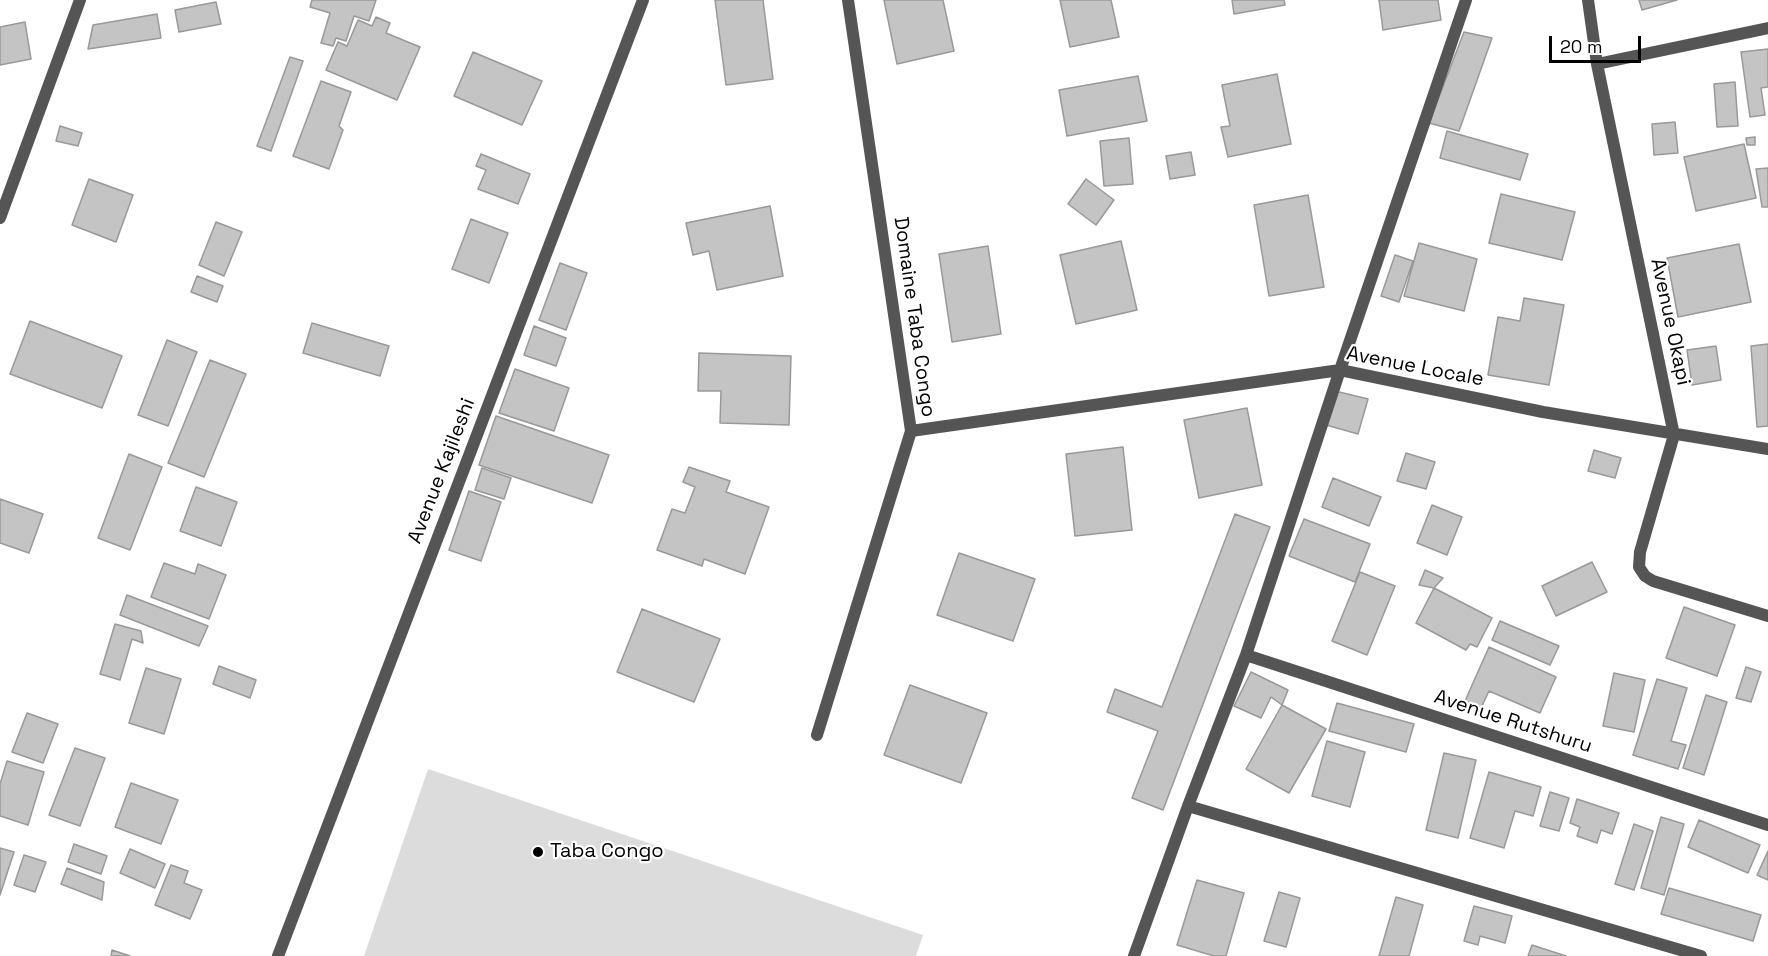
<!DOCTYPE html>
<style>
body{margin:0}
#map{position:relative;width:1768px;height:956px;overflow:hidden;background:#fff;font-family:"Space Grotesk",sans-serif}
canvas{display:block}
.scale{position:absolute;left:1549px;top:36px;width:92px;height:27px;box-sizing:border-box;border:3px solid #000;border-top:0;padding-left:8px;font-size:18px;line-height:21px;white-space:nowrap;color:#000;-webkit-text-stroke:4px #fff;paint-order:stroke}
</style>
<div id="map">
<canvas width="1768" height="956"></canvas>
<div class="scale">20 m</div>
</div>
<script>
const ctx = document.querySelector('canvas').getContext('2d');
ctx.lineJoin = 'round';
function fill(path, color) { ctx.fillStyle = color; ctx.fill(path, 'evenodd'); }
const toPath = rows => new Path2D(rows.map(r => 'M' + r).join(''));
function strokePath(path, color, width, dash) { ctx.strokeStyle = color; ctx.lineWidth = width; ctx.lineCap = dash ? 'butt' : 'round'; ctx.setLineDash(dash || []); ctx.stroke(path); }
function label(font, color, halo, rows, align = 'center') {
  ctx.font = font + ' "Space Grotesk",sans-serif'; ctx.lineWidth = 4.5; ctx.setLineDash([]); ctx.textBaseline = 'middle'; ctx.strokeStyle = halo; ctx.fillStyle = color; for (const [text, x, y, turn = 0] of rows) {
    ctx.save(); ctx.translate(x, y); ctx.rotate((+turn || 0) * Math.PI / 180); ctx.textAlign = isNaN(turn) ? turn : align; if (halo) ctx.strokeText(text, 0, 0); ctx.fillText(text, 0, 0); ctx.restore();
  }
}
fill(toPath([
 [428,769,923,935,916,956,364,956]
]), '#dcdcdc');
const building = toPath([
 [312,0,376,0,369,21,354,16,346,41,336,38,333,46,321,43,330,13,310,7,312,0],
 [715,0,763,0,773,79,726,85,715,0],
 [884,0,943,0,954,51,897,64,884,0],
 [1060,0,1111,0,1119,37,1070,47,1060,0],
 [1232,0,1284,0,1285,5,1234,14,1232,0],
 [1379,0,1438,0,1441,20,1383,30,1379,0],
 [1639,0,1677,0,1642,10,1639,0],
 [216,2,221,24,179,32,175,10,216,2],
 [157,14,161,38,88,49,93,25,157,14],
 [376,17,390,23,386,33,420,47,397,100,326,70,338,42,347,46,358,20,372,26,376,17],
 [25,22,31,59,0,65,0,27,25,22],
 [1464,32,1492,38,1459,131,1429,123,1464,32],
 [1768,49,1768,87,1761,88,1765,115,1750,117,1741,52,1768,49],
 [473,52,542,81,522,125,454,96,473,52],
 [290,57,303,61,271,151,257,146,290,57],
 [1277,74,1291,144,1228,157,1221,127,1230,126,1222,85,1277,74],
 [1138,76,1147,121,1067,136,1059,90,1138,76],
 [321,81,351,92,339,126,343,130,329,169,293,156,321,81],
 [1735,82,1738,126,1717,127,1714,84,1735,82],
 [1675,122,1678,153,1654,155,1652,124,1675,122],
 [60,126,82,133,78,146,56,141,60,126],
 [1447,131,1528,154,1520,180,1440,158,1447,131],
 [1755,137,1755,145,1747,145,1746,138,1755,137],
 [1129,138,1133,184,1104,186,1100,141,1129,138],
 [1744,144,1756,198,1696,211,1684,157,1744,144],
 [1191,152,1195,175,1170,179,1166,156,1191,152],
 [481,154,530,174,518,204,478,189,486,170,476,166,481,154],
 [1768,168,1768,207,1762,207,1756,169,1768,168],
 [89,179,133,195,116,242,72,225,89,179],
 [1086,179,1114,200,1096,225,1068,204,1086,179],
 [1501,194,1575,212,1562,260,1489,243,1501,194],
 [1308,195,1324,287,1269,296,1254,205,1308,195],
 [770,206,783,276,717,290,709,251,693,255,686,223,770,206],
 [471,219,508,233,489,283,452,269,471,219],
 [216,222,242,232,224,276,199,265,216,222],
 [1121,241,1137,310,1076,324,1060,255,1121,241],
 [1419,243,1477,259,1464,311,1404,296,1419,243],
 [1739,244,1751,302,1678,317,1667,258,1739,244],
 [988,246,1001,334,952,342,939,254,988,246],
 [1395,255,1413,261,1399,302,1381,296,1395,255],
 [560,263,587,273,566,330,539,320,560,263],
 [197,276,223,286,217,302,191,292,197,276],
 [1524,298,1564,305,1549,385,1488,375,1498,317,1520,321,1524,298],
 [30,321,122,356,102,408,10,374,30,321],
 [312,323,389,346,380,376,303,353,312,323],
 [534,326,566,338,556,366,524,355,534,326],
 [167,340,197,352,168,426,138,415,167,340],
 [1768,344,1768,426,1757,427,1751,346,1768,344],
 [1716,346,1721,380,1692,385,1687,350,1716,346],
 [699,353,791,356,789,425,720,423,721,391,698,391,699,353],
 [210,360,246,374,204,477,168,463,210,360],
 [515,369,569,388,554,431,499,413,515,369],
 [1335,391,1368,399,1358,434,1326,425,1335,391],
 [1247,408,1262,485,1199,498,1184,420,1247,408],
 [496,416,609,455,592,503,479,465,496,416],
 [1123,447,1132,530,1075,536,1066,454,1123,447],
 [1594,450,1621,458,1615,478,1588,471,1594,450],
 [1406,453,1435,462,1426,489,1397,481,1406,453],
 [129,454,162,467,130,550,98,538,129,454],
 [689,467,730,481,726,492,769,507,745,574,704,559,702,566,657,550,672,509,685,513,695,487,683,482,689,467],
 [482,468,511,478,504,499,475,490,482,468],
 [1333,478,1381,497,1369,526,1322,507,1333,478],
 [196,487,237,502,221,546,180,531,196,487],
 [469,491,501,502,481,561,449,550,469,491],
 [0,499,43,514,29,553,0,543,0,499],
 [1432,505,1462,517,1447,555,1417,543,1432,505],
 [1235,514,1270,527,1163,810,1132,798,1158,731,1107,712,1115,689,1162,707,1235,514],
 [1304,519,1370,544,1355,582,1289,556,1304,519],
 [959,553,1035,579,1013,641,937,615,959,553],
 [1592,562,1607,592,1556,616,1542,586,1592,562],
 [164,563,195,574,198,564,226,575,209,619,151,597,164,563],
 [1425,570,1443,578,1434,588,1419,585,1425,570],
 [1360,572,1395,586,1367,655,1332,641,1360,572],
 [1434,588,1492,618,1477,647,1470,644,1466,650,1416,623,1434,588],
 [127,595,208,626,199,646,120,615,127,595],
 [1684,607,1735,625,1717,676,1666,658,1684,607],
 [642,609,720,639,694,702,617,672,642,609],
 [1500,621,1559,646,1550,665,1492,640,1500,621],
 [115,624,141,631,143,643,132,639,120,680,100,674,115,624],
 [1489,647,1556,677,1540,713,1489,691,1481,708,1465,701,1489,647],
 [219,666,256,680,250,698,213,684,219,666],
 [1746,667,1761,672,1751,702,1736,698,1746,667],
 [146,668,181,679,164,734,129,723,146,668],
 [1251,672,1288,690,1282,705,1271,697,1261,718,1234,706,1251,672],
 [1614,673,1645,680,1634,732,1603,726,1614,673],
 [1657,679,1687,688,1671,741,1686,745,1678,769,1633,755,1657,679],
 [910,685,987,713,961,783,884,755,910,685],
 [1706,695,1727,702,1704,775,1683,768,1706,695],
 [1337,703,1414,724,1406,752,1329,731,1337,703],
 [1282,705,1326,729,1289,793,1246,769,1282,705],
 [27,713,58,724,43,763,12,752,27,713],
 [1327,741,1365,752,1350,807,1312,796,1327,741],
 [75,748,105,758,80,826,49,815,75,748],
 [1444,753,1476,760,1458,838,1426,830,1444,753],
 [7,761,44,772,28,825,0,816,0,784,7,761],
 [1489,772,1541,787,1533,816,1515,811,1504,848,1470,838,1489,772],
 [131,783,178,800,161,844,115,827,131,783],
 [1550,792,1569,798,1559,831,1540,826,1550,792],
 [1577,799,1619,813,1612,834,1601,830,1597,843,1577,836,1580,827,1570,823,1577,799],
 [1661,817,1684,824,1664,895,1641,888,1661,817],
 [1699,820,1760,845,1748,873,1688,847,1699,820],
 [1634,824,1653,831,1634,890,1615,884,1634,824],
 [74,844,107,856,101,874,68,862,74,844],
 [0,848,14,852,0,895,0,848],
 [130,849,165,864,155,888,120,873,130,849],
 [1768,851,1768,880,1757,875,1768,851],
 [24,855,46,862,35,892,14,885,24,855],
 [171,865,188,871,184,883,202,890,190,919,155,905,171,865],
 [67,868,104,882,102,900,61,884,67,868],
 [1197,880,1244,893,1226,956,1214,956,1177,945,1197,880],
 [1669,888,1761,915,1753,941,1661,914,1669,888],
 [1279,892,1300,898,1286,947,1264,941,1279,892],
 [1396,897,1423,905,1409,956,1379,956,1396,897],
 [1474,906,1512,916,1505,943,1480,936,1478,945,1464,941,1474,906],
 [1532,945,1566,956,1528,956,1532,945],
 [112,950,130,956,111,956,112,950]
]);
fill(building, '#c4c4c4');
strokePath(building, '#999', 1.5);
strokePath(toPath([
 [1588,0,1597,64,1674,435,1640,552,1639,567,1645,576,1653,581,1768,616],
 [1597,64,1768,28],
 [0,218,80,0],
 [911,431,1340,370,1543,412,1768,449],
 [1246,655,1768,825],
 [817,735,911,431,848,0],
 [1188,806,1701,956],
 [278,956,643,0],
 [1134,956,1188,806,1246,655,1340,370,1466,0]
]), '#555', 12);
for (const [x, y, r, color] of [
 [538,852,6,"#000"]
]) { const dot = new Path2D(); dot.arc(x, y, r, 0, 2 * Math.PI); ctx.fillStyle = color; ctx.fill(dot); strokePath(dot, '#fff', 2); }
label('20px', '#000', '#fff', [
 ["Domaine Taba Congo",914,317,82],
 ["Avenue Okapi",1670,322,78],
 ["Avenue Locale",1415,367,11],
 ["Avenue Kajileshi",442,471,-69],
 ["Avenue Rutshuru",1513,722,18]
]);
label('20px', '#000', '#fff', [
 ["Taba Congo",550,852]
], 'left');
</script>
